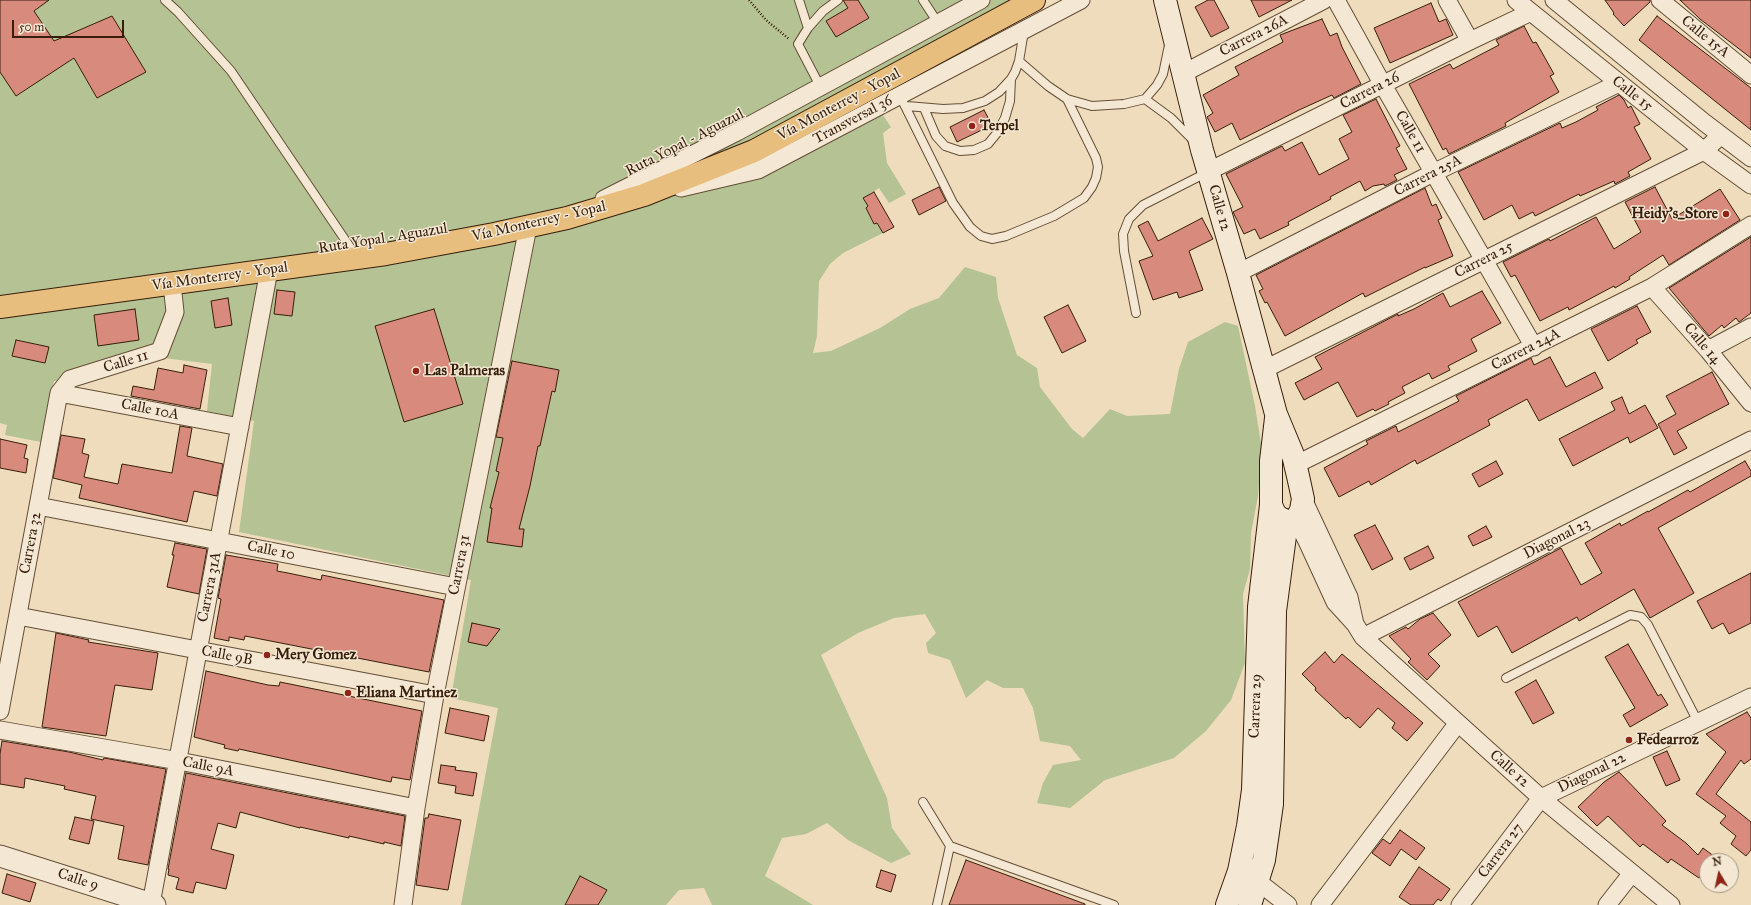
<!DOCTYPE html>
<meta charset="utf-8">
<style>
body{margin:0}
#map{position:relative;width:1751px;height:905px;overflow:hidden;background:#eedcbd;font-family:"IM FELL Great Primer",serif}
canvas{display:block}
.north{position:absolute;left:1699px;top:853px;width:40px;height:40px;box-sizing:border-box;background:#f4e8d4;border:1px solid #a89783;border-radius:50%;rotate:351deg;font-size:11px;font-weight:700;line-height:16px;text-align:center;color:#371e0a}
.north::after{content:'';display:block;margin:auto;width:14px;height:18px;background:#8f2418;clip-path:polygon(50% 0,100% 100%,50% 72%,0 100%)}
.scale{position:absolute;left:12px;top:20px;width:112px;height:18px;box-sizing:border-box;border:2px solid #371e0a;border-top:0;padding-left:5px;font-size:12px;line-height:14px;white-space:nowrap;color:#371e0a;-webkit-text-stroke:3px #f4e8d4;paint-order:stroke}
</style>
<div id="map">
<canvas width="1751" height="905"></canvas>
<div class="north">N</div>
<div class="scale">50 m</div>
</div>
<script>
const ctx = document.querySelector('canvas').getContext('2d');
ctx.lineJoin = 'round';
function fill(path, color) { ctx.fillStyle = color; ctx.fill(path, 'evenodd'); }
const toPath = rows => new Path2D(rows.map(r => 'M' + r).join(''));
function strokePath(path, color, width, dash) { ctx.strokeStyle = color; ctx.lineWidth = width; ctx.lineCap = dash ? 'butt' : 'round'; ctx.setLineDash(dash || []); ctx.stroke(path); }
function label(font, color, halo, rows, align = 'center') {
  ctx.font = font + ' "IM FELL Great Primer",serif'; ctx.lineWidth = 3; ctx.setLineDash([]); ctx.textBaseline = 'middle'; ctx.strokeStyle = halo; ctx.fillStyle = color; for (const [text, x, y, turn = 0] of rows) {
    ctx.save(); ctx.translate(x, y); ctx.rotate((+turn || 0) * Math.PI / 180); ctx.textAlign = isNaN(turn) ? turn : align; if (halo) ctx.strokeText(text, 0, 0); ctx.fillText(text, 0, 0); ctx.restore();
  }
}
fill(toPath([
 [0,0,1036,0,867,92,891,127,883,133,887,163,906,194,889,203,879,188,863,198,868,206,866,209,874,224,877,223,883,233,843,253,830,264,819,281,817,336,813,353,831,351,880,328,910,309,939,298,965,267,996,277,998,298,1017,355,1037,368,1040,387,1072,429,1083,438,1110,409,1127,416,1170,414,1179,369,1188,342,1225,322,1238,326,1255,406,1262,450,1258,496,1251,533,1250,569,1243,594,1245,663,1231,700,1206,731,1174,758,1105,780,1070,808,1037,803,1043,783,1053,765,1081,760,1070,746,1040,741,1033,708,1023,688,1003,688,987,680,966,698,950,660,928,653,926,643,936,633,925,614,894,618,858,633,821,655,887,798,892,828,911,854,891,863,848,840,827,823,806,834,782,838,765,876,813,905,712,905,704,888,679,890,666,905,461,905,498,708,451,698,471,580,239,532,254,421,207,411,212,364,164,358,75,383,54,381,41,442,5,435,7,425,0,423]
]), '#b4c294');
const building = toPath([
 [0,0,49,0,34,11,54,41,112,16,146,72,97,98,74,58,16,96,0,72,0,0],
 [843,0,858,0,869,18,836,37,826,21,848,8,843,0],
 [1208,0,1214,0,1229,28,1211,37,1195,7,1208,0],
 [1251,0,1292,0,1259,17,1251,0],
 [1605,0,1650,0,1650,2,1624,26,1613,14,1614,13,1605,0],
 [1680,0,1751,0,1751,58,1700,19,1680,0],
 [1431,3,1439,22,1446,19,1453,35,1390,63,1374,28,1431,3],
 [1657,16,1751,88,1751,130,1639,40,1657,16],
 [1322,19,1330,36,1337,33,1342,47,1361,84,1334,98,1332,95,1299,110,1240,140,1232,123,1215,132,1207,117,1213,113,1203,95,1239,75,1235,67,1283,42,1280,35,1322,19],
 [1524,26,1533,43,1536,42,1554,74,1550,76,1559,92,1505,123,1506,126,1449,154,1446,148,1443,150,1409,84,1450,64,1453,69,1499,45,1496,40,1524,26],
 [1619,95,1624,100,1628,108,1631,106,1640,124,1634,127,1651,159,1628,172,1630,176,1615,184,1614,181,1580,196,1579,194,1535,216,1533,212,1519,219,1512,205,1484,220,1458,172,1560,123,1562,128,1576,122,1598,110,1596,107,1619,95],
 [1376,99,1400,146,1396,148,1407,169,1394,175,1397,180,1385,186,1384,184,1373,186,1365,191,1360,181,1330,197,1331,199,1288,222,1289,225,1260,239,1255,229,1244,234,1233,212,1243,207,1226,174,1282,146,1285,151,1302,142,1319,175,1349,159,1339,139,1352,132,1343,115,1376,99],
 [984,110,992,125,957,142,950,127,984,110],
 [939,187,946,201,919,215,912,200,939,187],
 [1655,187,1672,219,1720,189,1740,220,1669,265,1663,255,1629,277,1630,279,1615,288,1614,286,1569,310,1568,307,1540,321,1515,275,1511,277,1503,262,1549,239,1550,241,1596,217,1614,249,1641,232,1625,202,1655,187],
 [1425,188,1432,206,1436,204,1442,218,1438,220,1453,256,1425,268,1425,267,1365,297,1363,293,1285,336,1267,302,1265,303,1259,291,1263,289,1256,275,1425,188],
 [874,192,894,227,883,233,877,223,874,224,866,208,868,206,863,198,874,192],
 [1202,218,1213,239,1189,251,1203,290,1179,298,1177,292,1153,300,1139,261,1153,256,1138,226,1148,221,1158,241,1202,218],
 [1751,237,1751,313,1739,322,1736,318,1724,328,1722,325,1709,336,1669,288,1751,237],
 [277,290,295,292,292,316,274,314,277,290],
 [1482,291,1501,323,1471,339,1477,351,1448,366,1450,370,1432,379,1429,373,1402,387,1405,393,1388,402,1389,404,1375,411,1373,409,1357,417,1338,382,1304,400,1295,383,1322,369,1315,357,1398,314,1398,316,1414,309,1443,293,1450,307,1482,291],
 [228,298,232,325,215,328,211,301,228,298],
 [1068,305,1086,341,1062,353,1044,317,1068,305],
 [1637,306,1651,332,1636,340,1638,343,1608,361,1591,329,1637,306],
 [135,309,139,340,98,346,94,315,135,309],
 [434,309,463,404,404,422,375,326,434,309],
 [16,340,49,347,45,363,12,356,16,340],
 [1550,357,1566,387,1595,372,1603,388,1539,421,1527,399,1488,420,1490,425,1417,464,1415,460,1371,485,1369,481,1339,497,1324,468,1368,444,1366,441,1396,426,1398,432,1428,417,1459,401,1456,396,1531,358,1534,365,1550,357],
 [512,361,559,370,555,392,552,391,540,446,538,446,530,486,519,529,524,529,522,547,487,542,492,508,490,508,499,472,496,471,503,438,496,437,512,361],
 [184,365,207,370,200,409,131,396,133,386,154,390,158,368,183,373,184,365],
 [1712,372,1729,404,1677,431,1687,448,1674,455,1658,424,1676,414,1666,396,1712,372],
 [1622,397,1629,414,1645,405,1658,428,1630,443,1628,437,1573,466,1559,439,1615,410,1611,402,1622,397],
 [180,426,192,428,187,456,223,464,217,496,194,491,187,522,79,498,82,485,53,478,61,435,85,439,82,453,89,455,84,477,118,484,122,464,172,473,180,426],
 [0,439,27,445,24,458,28,459,26,473,0,468,0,439],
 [1496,461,1503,474,1479,487,1472,474,1496,461],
 [1745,461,1751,471,1751,476,1658,528,1694,593,1650,618,1634,589,1579,621,1577,617,1512,653,1497,626,1478,637,1458,602,1561,548,1581,585,1602,573,1585,543,1620,523,1621,526,1648,511,1648,512,1688,490,1690,492,1745,461],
 [1375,525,1393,559,1372,570,1354,535,1375,525],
 [1486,526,1492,537,1473,546,1468,536,1486,526],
 [175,543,207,549,199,594,167,587,174,555,172,555,175,543],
 [1428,546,1434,558,1410,570,1404,558,1428,546],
 [226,555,278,564,277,571,288,573,321,580,322,575,444,600,429,672,245,636,244,640,229,637,229,641,214,638,221,599,218,598,226,555],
 [1751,573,1751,623,1729,634,1723,623,1712,629,1697,601,1751,573],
 [1433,613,1451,635,1428,654,1440,666,1427,680,1408,662,1411,659,1389,636,1406,627,1408,629,1420,619,1433,613],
 [472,623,500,629,487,646,468,642,472,623],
 [56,633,89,640,88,642,158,653,152,690,115,685,106,736,42,727,56,633],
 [1628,644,1658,696,1661,694,1668,705,1630,727,1623,715,1635,708,1605,657,1628,644],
 [1325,652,1334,663,1342,654,1423,723,1407,741,1392,728,1395,723,1378,708,1360,728,1348,717,1346,719,1315,690,1316,688,1302,674,1325,652],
 [206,671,268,685,279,686,280,682,422,711,410,780,392,777,391,782,239,749,238,751,224,748,225,745,194,737,206,671],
 [1536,680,1554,713,1533,724,1515,692,1536,680],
 [450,708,489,716,484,741,445,733,450,708],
 [1747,712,1751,718,1751,759,1744,764,1741,760,1716,794,1751,822,1751,850,1746,856,1731,844,1736,836,1720,823,1726,816,1696,794,1726,752,1706,734,1747,712],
 [2,741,69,752,103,760,104,758,166,769,148,865,118,859,124,826,91,819,96,796,64,789,65,786,25,778,24,788,0,784,0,754,2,741],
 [1667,751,1680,780,1666,786,1653,757,1667,751],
 [441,765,456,767,455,770,477,773,473,796,455,793,456,786,438,783,441,765],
 [1619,772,1666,821,1662,825,1686,843,1698,855,1703,848,1715,857,1712,861,1707,861,1707,868,1699,878,1671,859,1668,863,1643,844,1640,847,1608,816,1597,826,1578,807,1604,782,1619,772],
 [186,773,405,816,401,846,384,842,384,844,349,836,349,838,300,827,300,828,240,812,236,828,218,823,211,849,234,855,226,889,196,882,193,893,176,889,179,878,168,875,169,869,168,869,186,773],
 [429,814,461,820,448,890,416,885,425,818,428,818,429,814],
 [75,817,94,821,89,844,69,839,75,817],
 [1400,830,1425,848,1416,860,1401,849,1390,866,1372,853,1383,839,1390,844,1400,830],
 [966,860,1085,904,1085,905,949,905,966,860],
 [1419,867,1450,889,1441,901,1438,899,1433,905,1411,905,1399,897,1419,867],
 [881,870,896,875,891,892,876,887,881,870],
 [7,874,36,883,30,902,2,893,7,874],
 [580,876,607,890,598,905,565,905,580,876]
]);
fill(building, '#d88b7d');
strokePath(building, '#371e0a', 1);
const service = toPath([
 [165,0,178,12,231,71,356,256],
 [799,0,808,28,798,44,821,88],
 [923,0,938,23],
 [808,28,823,11,838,0],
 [1019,61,1048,86,1067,99,1092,106,1124,104,1145,99,1157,85,1163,74,1169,45],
 [900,96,953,203,970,227,981,236,992,239,1006,236,1054,216,1084,198,1092,187,1096,178,1098,167,1096,158,1067,99],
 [1145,99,1171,118,1193,140],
 [907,106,943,109,963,108,985,101,999,92,1011,79,1015,72,1019,61,1024,31],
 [924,108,936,136,945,146,960,151,974,150,988,144,997,133,1005,118,1010,101,1011,79],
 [1136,313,1124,251,1123,234,1129,219,1143,205,1208,172],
 [1506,678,1630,615,1641,617,1648,625,1698,722],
 [923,802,950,846,937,905],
 [950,846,1114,905]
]);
const minor = toPath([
 [1336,0,1383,85,1534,347],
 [1447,0,1470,41],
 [1516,0,1704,151,1751,185],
 [1554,0,1705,123,1751,158],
 [1660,0,1751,75],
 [1184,73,1324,0],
 [1209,171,1470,41,1531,12],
 [681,188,758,170,1081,0],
 [604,199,737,132,981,0],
 [1238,273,1433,173,1619,83],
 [1652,287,1708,350,1751,403],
 [1708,350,1751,327],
 [1265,369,1704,151,1721,135],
 [59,393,240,427],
 [1295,465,1652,287,1751,225],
 [1303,499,1349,597,1355,624],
 [38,506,456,587],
 [1296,520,1306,539,1335,602,1355,624,1363,637,1541,798,1671,905],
 [18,616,435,695],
 [1363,637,1751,440],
 [0,711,59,393,70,379,160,351,175,312,172,284],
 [0,730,179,761,416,808],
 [1257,881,1288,905],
 [151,904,269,270],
 [403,905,416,808,435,695,528,227],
 [1320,905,1458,723],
 [1460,905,1541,798,1751,697],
 [1607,905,1632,873]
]);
const tertiary = toPath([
 [0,856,155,905]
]);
const secondary = toPath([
 [1165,0,1202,150,1238,273,1276,414,1293,455,1298,476,1303,499,1301,510,1296,520,1287,521,1280,518,1275,514,1271,505],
 [1227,905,1239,871,1248,826,1253,790,1259,607,1271,505,1271,461,1276,418],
 [1250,905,1264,860,1272,804,1275,611,1287,521]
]);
const trunk = toPath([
 [0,307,386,254,494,234,567,218,644,195,754,151,1034,0]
]);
strokePath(service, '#654e37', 10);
strokePath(minor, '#654e37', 19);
strokePath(tertiary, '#654e37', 23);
strokePath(secondary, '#371e0a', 24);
strokePath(trunk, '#371e0a', 24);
strokePath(toPath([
 [749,0,766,20,789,39]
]), '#371e0a', 2.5, [1, 2]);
strokePath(service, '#f4e8d4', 8);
strokePath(minor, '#f4e8d4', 17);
strokePath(tertiary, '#f4e8d4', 21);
strokePath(secondary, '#f4e8d4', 22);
strokePath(trunk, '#e7be7e', 22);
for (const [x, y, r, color] of [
 [972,126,4,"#8f2418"],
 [1726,214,4,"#8f2418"],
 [416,371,4,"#8f2418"],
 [267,655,4,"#8f2418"],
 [348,693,4,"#8f2418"],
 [1629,740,4,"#8f2418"]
]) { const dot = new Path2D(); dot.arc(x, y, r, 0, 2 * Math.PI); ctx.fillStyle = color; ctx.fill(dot); strokePath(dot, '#f4e8d4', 1.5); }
label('15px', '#371e0a', '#f4e8d4', [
 ["Carrera 26A",1254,36,-27],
 ["Calle 15A",1705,37,39],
 ["Carrera 26",1370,91,-27],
 ["Calle 15",1632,94,38],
 ["Vía Monterrey - Yopal",839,105,-28],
 ["Transversal 36",853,120,-28],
 ["Calle 11",1410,132,60],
 ["Ruta Yopal - Aguazul",685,143,-27],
 ["Carrera 25A",1428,176,-27],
 ["Calle 12",1219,208,74],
 ["Vía Monterrey - Yopal",539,222,-13],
 ["Ruta Yopal - Aguazul",383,239,-9],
 ["Carrera 25",1484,260,-27],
 ["Vía Monterrey - Yopal",220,277,-8],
 ["Calle 14",1702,344,50],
 ["Carrera 24A",1526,350,-27],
 ["Calle 11",126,362,-17],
 ["Calle 10A",150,410,11],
 ["Diagonal 23",1557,539,-27],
 ["Carrera 32",31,543,-79],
 ["Calle 10",271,551,11],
 ["Carrera 31",460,565,-79],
 ["Carrera 31A",210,587,-79],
 ["Calle 9B",227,656,11],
 ["Carrera 29",1256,706,-88],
 ["Calle 9A",208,767,11],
 ["Calle 12",1509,769,42],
 ["Diagonal 22",1592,773,-26],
 ["Carrera 27",1501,851,-53],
 ["Calle 9",78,880,18]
]);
label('bold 15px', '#371e0a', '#f4e8d4', [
 ["Terpel",980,126],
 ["Heidy's_Store",1718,214,"right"],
 ["Las Palmeras",424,371],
 ["Mery Gomez",275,655],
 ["Eliana Martinez",356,693],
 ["Fedearroz",1637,740]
], 'left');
</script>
